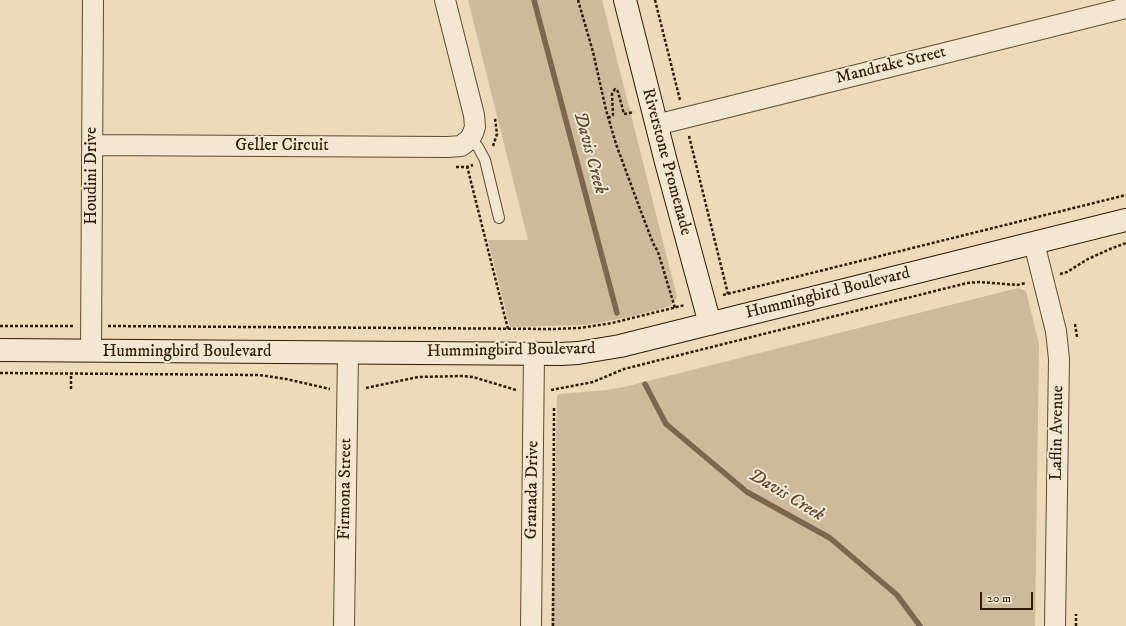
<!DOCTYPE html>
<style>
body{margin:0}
#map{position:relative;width:1126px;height:626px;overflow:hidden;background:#eddab9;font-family:"IM FELL DW Pica",serif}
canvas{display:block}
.scale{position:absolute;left:980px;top:592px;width:53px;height:18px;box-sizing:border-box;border:2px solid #311b06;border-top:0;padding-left:5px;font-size:12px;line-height:14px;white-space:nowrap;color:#311b06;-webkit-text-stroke:3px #f3e7d2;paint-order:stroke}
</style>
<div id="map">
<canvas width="1126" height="626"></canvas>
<div class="scale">20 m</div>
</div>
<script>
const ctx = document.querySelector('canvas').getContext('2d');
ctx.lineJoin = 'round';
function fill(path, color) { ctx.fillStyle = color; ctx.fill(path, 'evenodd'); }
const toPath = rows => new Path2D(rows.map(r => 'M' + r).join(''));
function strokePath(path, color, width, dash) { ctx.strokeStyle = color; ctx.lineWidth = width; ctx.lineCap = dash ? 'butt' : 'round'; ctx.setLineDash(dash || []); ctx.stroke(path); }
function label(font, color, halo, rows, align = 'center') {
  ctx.font = font + ' "IM FELL DW Pica",serif'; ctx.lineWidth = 4; ctx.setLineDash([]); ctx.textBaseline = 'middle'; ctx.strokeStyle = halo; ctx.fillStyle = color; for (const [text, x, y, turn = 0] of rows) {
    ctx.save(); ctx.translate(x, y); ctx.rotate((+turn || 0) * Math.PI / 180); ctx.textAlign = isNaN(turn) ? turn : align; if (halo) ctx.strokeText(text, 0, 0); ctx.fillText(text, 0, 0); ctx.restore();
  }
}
fill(toPath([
 [468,0,602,0,677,297,671,306,625,318,585,325,510,327,488,240,528,240],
 [1018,288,1026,291,1039,344,1035,626,551,626,557,396,559,394,607,390,624,387]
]), '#cdba9b');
strokePath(toPath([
 [534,0,617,313],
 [645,384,666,424,747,492,830,538,897,595,920,626]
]), '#7b674d', 5.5);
const lane = toPath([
 [470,139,478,147,485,160,499,218]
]);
const street = toPath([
 [656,125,1126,8],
 [92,145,448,147,461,146,470,139,473,133,475,127,474,115,445,0],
 [1034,243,1056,331,1059,359,1055,626],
 [91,351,93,0],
 [344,626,348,353],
 [531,626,534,354]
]);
const secondary = toPath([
 [625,0,666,162,710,324],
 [0,350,561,354,578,353,620,346,1126,220]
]);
strokePath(lane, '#604b33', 12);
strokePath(street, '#604b33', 22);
strokePath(secondary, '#311b06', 24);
strokePath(toPath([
 [578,0,593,52,606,110,616,144,640,209,653,243,658,252,675,308],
 [655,0,680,100],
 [608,118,613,115,612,94,615,89,617,90,618,92,624,114,634,112],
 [689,136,728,294],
 [493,146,497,134,495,118],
 [467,166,508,329],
 [456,167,467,167,473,165],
 [1060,274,1067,272,1088,259,1110,249,1126,243],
 [723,295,1126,195],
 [1075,324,1077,337],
 [0,326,73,326],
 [108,326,553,329,579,328,612,323,685,305],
 [0,373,259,375,286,379,330,389],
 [366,388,418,377,462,376,473,377,516,390],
 [71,389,71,373],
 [551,390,593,382,624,369,967,283,980,282,1017,285,1026,283],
 [553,626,554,408],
 [1076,626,1076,614]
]), '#311b06', 2.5, [3, 2]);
strokePath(lane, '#f3e7d2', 10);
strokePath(street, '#f3e7d2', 20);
strokePath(secondary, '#f3e7d2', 22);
label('17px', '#311b06', '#f3e7d2', [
 ["Mandrake Street",891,66,-14],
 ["Geller Circuit",282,146],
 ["Riverstone Promenade",666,162,75],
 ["Houdini Drive",92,176,-90],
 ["Hummingbird Boulevard",828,294,-14],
 ["Hummingbird Boulevard",511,351,-1],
 ["Hummingbird Boulevard",187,352],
 ["Laflin Avenue",1058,433,-89],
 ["Firmona Street",346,489,-89],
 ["Granada Drive",533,490,-89]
]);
label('italic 18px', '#5c472f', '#f3e7d2', [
 ["Davis Creek",589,153,75],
 ["Davis Creek",786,496,31]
]);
</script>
